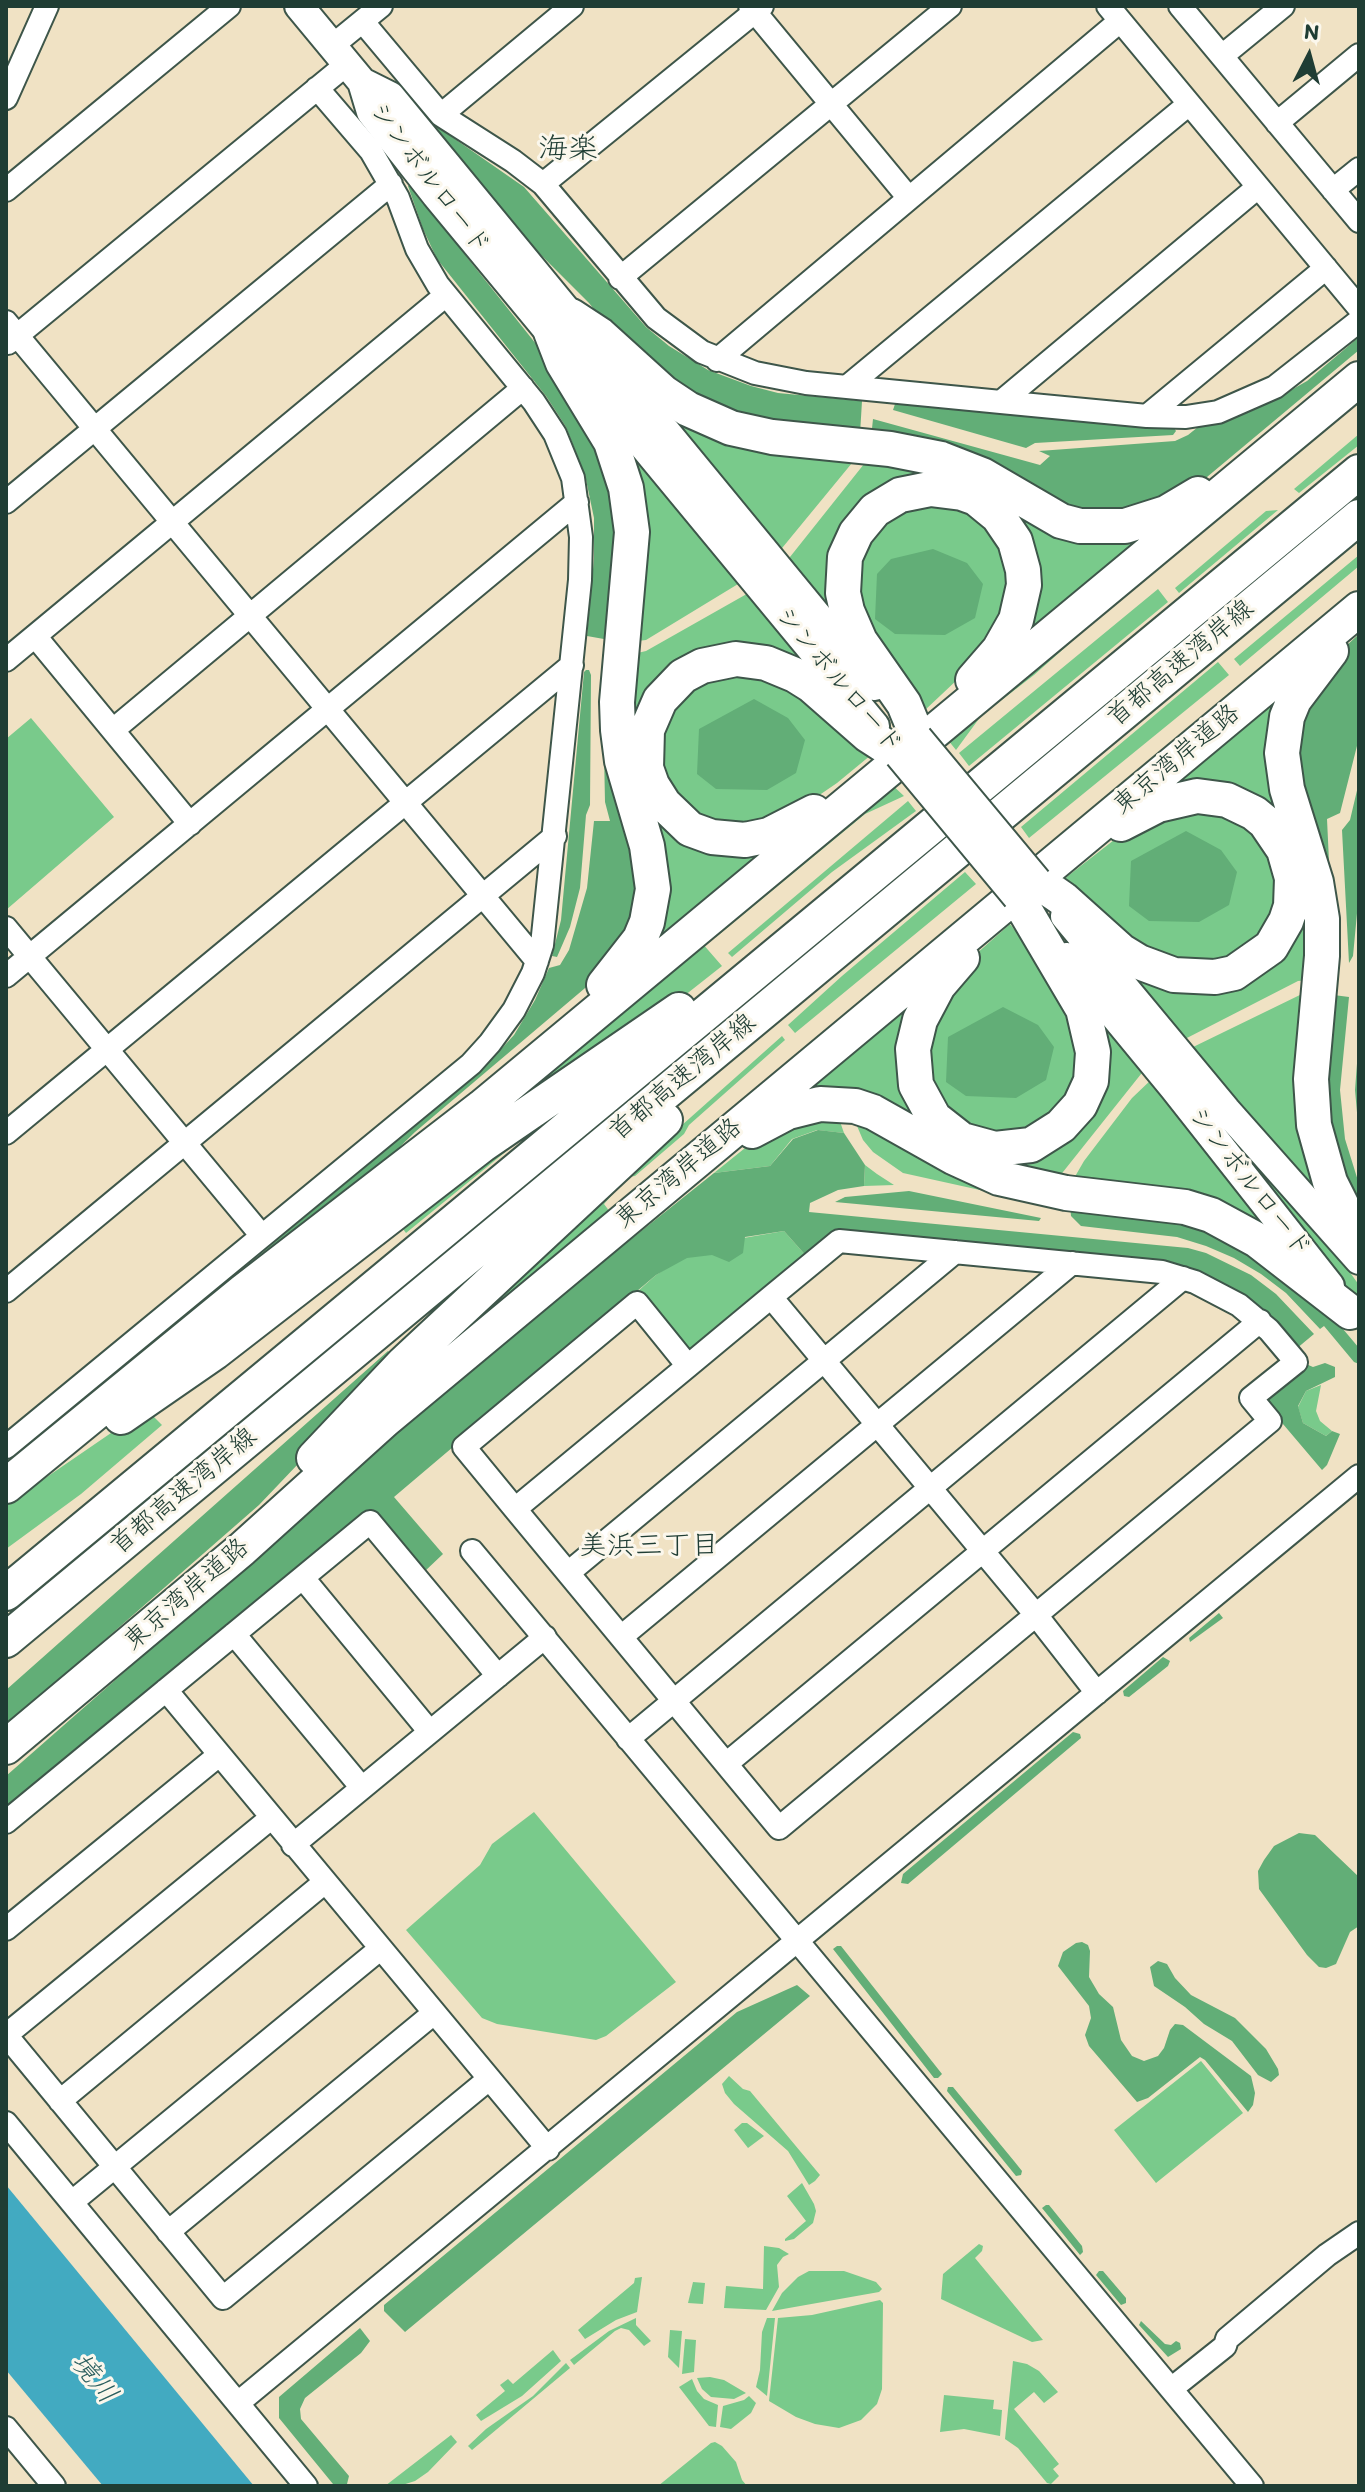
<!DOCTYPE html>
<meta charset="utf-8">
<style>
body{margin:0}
#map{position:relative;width:1365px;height:2492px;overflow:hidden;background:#f0e2c4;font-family:Itim,sans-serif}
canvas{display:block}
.frame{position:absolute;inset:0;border:8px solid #1f3d34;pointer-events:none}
.north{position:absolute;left:1269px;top:16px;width:80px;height:80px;-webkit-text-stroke:6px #fbf7ec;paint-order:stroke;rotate:6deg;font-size:22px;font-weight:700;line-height:32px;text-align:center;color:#1f3d34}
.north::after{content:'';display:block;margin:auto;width:28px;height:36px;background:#1f3d34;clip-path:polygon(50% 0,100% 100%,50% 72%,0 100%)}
</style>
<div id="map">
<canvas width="1365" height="2492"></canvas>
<div class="frame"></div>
<div class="north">N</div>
</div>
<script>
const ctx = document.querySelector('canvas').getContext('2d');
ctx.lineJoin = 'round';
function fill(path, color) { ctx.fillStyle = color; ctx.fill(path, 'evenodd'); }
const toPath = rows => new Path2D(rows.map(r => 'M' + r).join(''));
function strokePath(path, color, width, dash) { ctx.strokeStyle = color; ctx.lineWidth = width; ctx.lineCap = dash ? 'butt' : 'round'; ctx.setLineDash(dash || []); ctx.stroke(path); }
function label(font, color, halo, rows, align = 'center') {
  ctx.font = font + ' Itim,"Klee One",sans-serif'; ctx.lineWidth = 6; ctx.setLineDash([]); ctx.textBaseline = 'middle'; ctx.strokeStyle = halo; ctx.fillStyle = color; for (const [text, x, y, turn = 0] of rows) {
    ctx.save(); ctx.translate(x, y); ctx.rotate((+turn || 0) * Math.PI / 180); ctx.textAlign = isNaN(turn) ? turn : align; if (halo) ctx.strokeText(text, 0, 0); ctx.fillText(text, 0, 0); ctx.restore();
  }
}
fill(toPath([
 [662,402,855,453,852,463,778,553,688,442],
 [614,427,743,581,646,640,629,642],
 [1359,434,1359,445,1299,493,1294,489],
 [868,459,1165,523,1052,618,1013,640,1028,602,998,503,872,498,846,632,786,562],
 [931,495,997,526,1013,599,976,662,924,711,858,611,862,535],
 [1278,510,1179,593,1175,588,1266,511],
 [1359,555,1359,566,1240,666,1234,659],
 [1146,576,1034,675,981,716,956,750,944,735],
 [1158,589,1168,602,969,766,959,753],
 [752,591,785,633,805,666,668,674,657,810,778,839,684,923,644,947,629,655,646,651],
 [1218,662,1229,675,1029,838,1021,827],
 [771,672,871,755,837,783,796,811,742,829,686,814,653,752,687,681],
 [1291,688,1308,887,1312,980,1298,981,1183,1040,1149,999,1128,968,1269,961,1281,829,1145,801],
 [31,718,114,817,6,910,6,739],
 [889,782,904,796,865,814,716,937,711,931],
 [908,801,916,811,832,872,732,957,728,953],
 [1217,806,1274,849,1279,916,1231,962,1156,958,1089,908,1064,879,1132,826],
 [965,872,976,884,795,1033,788,1025,842,976],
 [1010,924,1063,991,1082,1067,1054,1119,1007,1139,949,1120,919,1050,958,970],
 [702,943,722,966,670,1007,420,1178],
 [1304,993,1326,1191,1297,1173,1189,1049],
 [916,998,911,1014,948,1141,1069,1130,1087,1002,1145,1069,1059,1177,777,1102],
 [782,1036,785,1040,689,1125,684,1134,635,1176,628,1177,604,1204,613,1216,334,1452,599,1199],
 [1187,1077,1305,1210,1359,1285,1359,1308,1231,1144],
 [1153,1078,1284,1246,1073,1180,1084,1161,1132,1098],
 [836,1110,844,1133,817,1130,792,1139,770,1166,714,1173,750,1144],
 [851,1112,989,1192,903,1173,873,1152,863,1140],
 [531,1131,406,1233,400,1225,456,1182],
 [865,1165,877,1174,894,1185,864,1186],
 [784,1231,808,1258,694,1352,686,1353,637,1292,656,1275,703,1245],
 [1321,1385,1316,1411,1320,1421,1332,1431,1326,1436,1303,1423,1298,1407,1306,1391],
 [146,1409,162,1425,81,1494,6,1549,6,1505],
 [534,1812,676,1982,606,2036,596,2040,497,2024,482,2018,406,1930,480,1865,492,1844],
 [1201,2061,1243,2113,1156,2183,1114,2130],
 [729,2076,743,2089,750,2091,820,2175,815,2181,809,2185,788,2151,734,2104,725,2093,722,2084],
 [742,2123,747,2123,764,2136,748,2148,734,2130],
 [802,2183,814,2204,816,2211,813,2223,794,2239,785,2241,785,2239,806,2221,787,2196],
 [979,2244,983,2246,982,2251,975,2258,1043,2340,1032,2342,941,2299,943,2274],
 [764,2246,779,2248,789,2254,783,2257,777,2265,779,2287,766,2310,724,2308,726,2286,763,2289],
 [809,2271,844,2271,876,2282,882,2289,879,2292,772,2311,782,2293,798,2277],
 [642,2277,637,2312,616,2320,585,2339,578,2330,634,2283,635,2278],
 [693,2282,705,2283,703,2304,688,2303],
 [880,2300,883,2303,882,2389,877,2404,861,2420,839,2428,815,2424,796,2417,769,2401,778,2318,812,2315],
 [636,2318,636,2325,651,2341,644,2346,629,2330,621,2328,615,2331,574,2365,570,2360,609,2331],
 [767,2318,775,2318,767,2396,756,2387,760,2370,762,2332],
 [670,2330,682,2331,679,2368,668,2357],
 [685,2339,696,2340,694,2372,682,2374],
 [553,2350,561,2361,522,2396,481,2421,476,2415,505,2391,500,2385,508,2379,513,2384],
 [1013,2361,1027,2364,1039,2371,1058,2392,1044,2403,1034,2392,1014,2409,1059,2464,1053,2469,1059,2476,1051,2484,1047,2483,1018,2448,1005,2439],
 [566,2363,570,2368,472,2450,468,2446,486,2429,533,2396],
 [710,2377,724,2380,746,2393,734,2399,711,2397,702,2389,697,2378],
 [692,2379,697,2391,704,2399,718,2405,716,2427,709,2426,679,2387],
 [944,2395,994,2400,993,2409,1002,2410,1000,2436,964,2429,940,2432],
 [749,2396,756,2403,751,2413,731,2429,720,2427,723,2406,744,2400],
 [451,2435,457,2442,428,2472,415,2481,399,2486,385,2486],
 [715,2442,722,2446,736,2462,742,2480,747,2486,658,2486,711,2443]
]), '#79ca8b');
fill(toPath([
 [419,114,524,187,646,327,669,346,708,370,751,386,778,393,862,401,860,434,717,414,630,354,589,303,519,233],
 [415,181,466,256,571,388,621,503,615,641,587,636,594,558,594,518,585,475,566,427,546,396,437,259,423,229,408,186],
 [1359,337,1359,350,1207,477,1163,504,1095,516,871,438,873,419,1040,465,1050,456,1039,451,1175,441,1188,435,1203,423,1232,417,1279,397,1307,381],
 [895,404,1174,428,1176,431,1173,435,1035,443,1026,448,893,410],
 [933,549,967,563,983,584,975,618,945,635,895,634,875,619,877,574,891,559],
 [1359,634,1359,738,1340,813,1327,819,1330,883,1300,805,1295,717,1331,660],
 [605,652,620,784,641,910,604,972,415,1132,363,1183,6,1465,481,1071,514,1035,535,1000,549,968,560,965,569,950,587,888,594,821,610,821,605,802,602,655],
 [586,670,589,670,591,675,590,805,586,815,580,888,570,927,557,957,552,956,561,920,584,672],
 [754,699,788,718,805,740,796,773,767,790,716,789,697,774,699,729],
 [1359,782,1359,892,1353,956,1349,963,1342,830,1350,820],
 [1186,831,1221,850,1237,872,1229,905,1199,922,1149,921,1129,906,1131,861],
 [1326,994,1349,997,1340,1090,1345,1139,1359,1184,1359,1221,1323,1139],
 [1003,1007,1038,1025,1054,1047,1046,1080,1016,1098,966,1096,946,1082,948,1037],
 [1359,1037,1359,1135,1355,1090],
 [818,1130,844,1133,865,1165,864,1186,838,1190,810,1203,809,1212,1188,1248,1206,1253,1251,1275,1276,1294,1314,1334,1296,1349,1231,1291,837,1234,808,1258,784,1231,745,1237,743,1253,729,1262,712,1255,687,1258,656,1275,394,1497,443,1554,424,1572,378,1516,6,1826,6,1776,203,1603,393,1429,714,1173,770,1166,793,1139],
 [909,1191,1041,1218,1039,1221,835,1202,845,1197],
 [1070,1205,1207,1223,1332,1316,1359,1348,1359,1364,1354,1362,1324,1326,1320,1329,1286,1293,1261,1274,1234,1258,1206,1246,1177,1237,1081,1226,1071,1216],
 [388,1351,398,1359,259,1505,6,1726,6,1690],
 [1325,1363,1335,1367,1335,1377,1306,1391,1298,1406,1303,1423,1326,1436,1332,1431,1340,1434,1327,1465,1322,1470,1266,1404,1266,1395,1306,1364,1313,1367],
 [1219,1613,1223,1618,1190,1642,1189,1638],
 [1163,1657,1170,1661,1168,1666,1129,1697,1124,1696,1123,1691],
 [1073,1732,1080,1734,1081,1738,908,1884,901,1883,903,1874],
 [1299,1833,1315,1835,1359,1877,1359,1926,1350,1932,1336,1964,1326,1968,1319,1967,1307,1955,1259,1889,1258,1871,1264,1860,1274,1846],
 [1082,1942,1088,1945,1090,1951,1089,1977,1099,1994,1113,2007,1121,2040,1132,2056,1144,2061,1158,2056,1164,2048,1170,2030,1175,2024,1183,2025,1251,2076,1255,2093,1253,2105,1248,2112,1205,2060,1200,2057,1148,2098,1137,2102,1089,2046,1085,2035,1091,2018,1089,2006,1058,1966,1063,1952,1076,1943],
 [837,1946,841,1946,942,2074,938,2078,934,2078,833,1949],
 [1158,1961,1167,1964,1175,1978,1191,1995,1235,2018,1266,2049,1278,2069,1279,2075,1271,2082,1258,2075,1232,2041,1204,2024,1185,2007,1154,1986,1150,1967],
 [797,1985,810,1996,405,2332,384,2311,384,2305,737,2012],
 [948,2087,953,2087,1014,2161,1022,2171,1021,2175,1016,2176,947,2091],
 [1046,2205,1049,2205,1082,2246,1083,2252,1080,2255,1042,2208],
 [1099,2271,1103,2271,1126,2298,1126,2303,1121,2305,1096,2275],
 [1141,2321,1165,2344,1171,2345,1176,2341,1180,2343,1181,2349,1168,2357,1139,2325],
 [360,2328,370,2341,361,2353,305,2398,300,2409,301,2419,349,2476,347,2484,338,2486,333,2484,279,2418,279,2397]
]), '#62ae77');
fill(toPath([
 [6,2185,254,2486,103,2486,6,2370]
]), '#42aac1');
const minor = toPath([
 [750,6,908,197],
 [1108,6,1359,308],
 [1180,6,1359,221],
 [363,22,441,115,513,161,543,184,656,318,702,352,755,373,806,383,1001,402,1147,416,1186,417,1218,412,1275,387,1359,321],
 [332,46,381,6],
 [1222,56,1283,6],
 [6,98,47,6],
 [441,115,572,6],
 [1277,123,1359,55],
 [543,184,762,6],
 [6,190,229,6],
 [1333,190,1359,169],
 [620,278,950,6],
 [6,322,537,961],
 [8,343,347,64],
 [717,360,1120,21],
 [848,386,1189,104],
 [1001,402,1258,187],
 [1147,416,1326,268],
 [6,502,391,184],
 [35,636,190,824],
 [6,660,446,295],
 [113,730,523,388],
 [6,928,262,1236],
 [6,976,577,502],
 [6,1133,572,665],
 [6,1291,555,836],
 [771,1297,1036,1615,1097,1693],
 [6,1447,471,1064,490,1043,514,1010,533,973,542,945,580,580,581,537,573,478,555,434,534,402,438,285,417,249,398,198,371,151,317,88],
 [515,1509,688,1366,771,1297,839,1241,1162,1272,1195,1282,1239,1305,1269,1330,1296,1362,1251,1398,1270,1421,779,1828,621,1637,515,1509,464,1447,637,1303,688,1366],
 [472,1551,1252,2486],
 [568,1573,955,1252],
 [303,1578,430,1732],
 [234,1634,362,1788],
 [621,1637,1072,1263],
 [166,1690,548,2149],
 [628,1739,1183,1278],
 [726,1764,1260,1321],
 [271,1818,6,2035,223,2298,489,2079],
 [6,1822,370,1522,498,1676],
 [293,1845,545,1637],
 [6,1929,219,1755],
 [60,2101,325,1882],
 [6,2123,306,2486],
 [72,2202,380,1949],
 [168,2232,434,2013],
 [1171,2389,1225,2346,1227,2339,1327,2255,1359,2233],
 [238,2403,1359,1476],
 [6,2428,54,2486]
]);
const major = toPath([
 [299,6,362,82,371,112,436,195,875,726],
 [362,82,390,96,875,686],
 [1065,916,1226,1110,1359,1260],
 [1066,957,1174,1088,1330,1286]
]);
const highway = toPath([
 [571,316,600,335,664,393,688,409,731,428,772,437,890,449,941,459,982,475,1061,521,1080,526,1125,526,1166,513,1198,494],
 [551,332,563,363,611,442,626,488,632,532,617,702,618,730,622,761,647,846,653,889,647,922,640,939,604,985],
 [1331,651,1294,700,1287,717,1282,753,1287,789,1316,882,1322,919,1322,956,1311,1079,1314,1125,1330,1182,1359,1240],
 [918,738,904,704,860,641,847,611,843,593,845,557,856,533,875,510,900,495,930,489,962,493,976,498,998,516,1015,541,1023,570,1024,585,1016,620,999,650,973,680],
 [814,812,769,835,745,840,712,837,690,829,664,804,652,785,646,768,647,730,660,700,683,676,702,666,736,659,766,663,795,675,811,685,868,735,899,755],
 [1037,881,1063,899,1121,951,1139,962,1174,975,1215,977,1234,973,1271,947,1286,921,1291,906,1292,878,1284,850,1265,822,1254,813,1227,800,1197,796,1158,805,1121,824],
 [962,958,938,986,920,1020,913,1049,916,1085,934,1118,962,1140,995,1149,1031,1145,1061,1126,1080,1105,1091,1081,1093,1052,1083,1009,1017,897],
 [752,1131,788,1112,820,1104,855,1106,873,1112,953,1157,999,1178,1066,1193,1185,1207,1211,1215,1257,1240,1350,1312],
 [121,1417,215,1352,482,1145,679,1010],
 [314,1458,403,1364,665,1120],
 [6,1486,244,1291,482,1107,1359,379],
 [6,1593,1359,472],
 [6,1640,1359,517],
 [6,1747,242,1549,385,1420,1359,609]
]);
strokePath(minor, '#3e564a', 26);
strokePath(major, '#3e564a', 32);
strokePath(highway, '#3e564a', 38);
strokePath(minor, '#fff', 22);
strokePath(major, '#fff', 28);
strokePath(highway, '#fff', 34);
const majorBridge = toPath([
 [918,738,1037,881],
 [899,755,1017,897]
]);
strokePath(majorBridge, '#3e564a', 32, []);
strokePath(majorBridge, '#fff', 28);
label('26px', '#1f3d34', '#fbf7ec', [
 ["シンボルロード",429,179,53],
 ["首都高速湾岸線",1181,664,-40],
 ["シンボルロード",838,681,50],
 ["東京湾岸道路",1177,760,-40],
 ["首都高速湾岸線",683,1078,-40],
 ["東京湾岸道路",679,1174,-40],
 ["シンボルロード",1249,1183,52],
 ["首都高速湾岸線",184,1492,-40],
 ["東京湾岸道路",187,1595,-41]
]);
label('28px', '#1f3d34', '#fbf7ec', [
 ["美浜三丁目",649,1547]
]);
label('italic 28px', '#2a5e5e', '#fbf7ec', [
 ["境川",93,2379,51]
]);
label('30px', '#1f3d34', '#fbf7ec', [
 ["海楽",568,150]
]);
</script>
